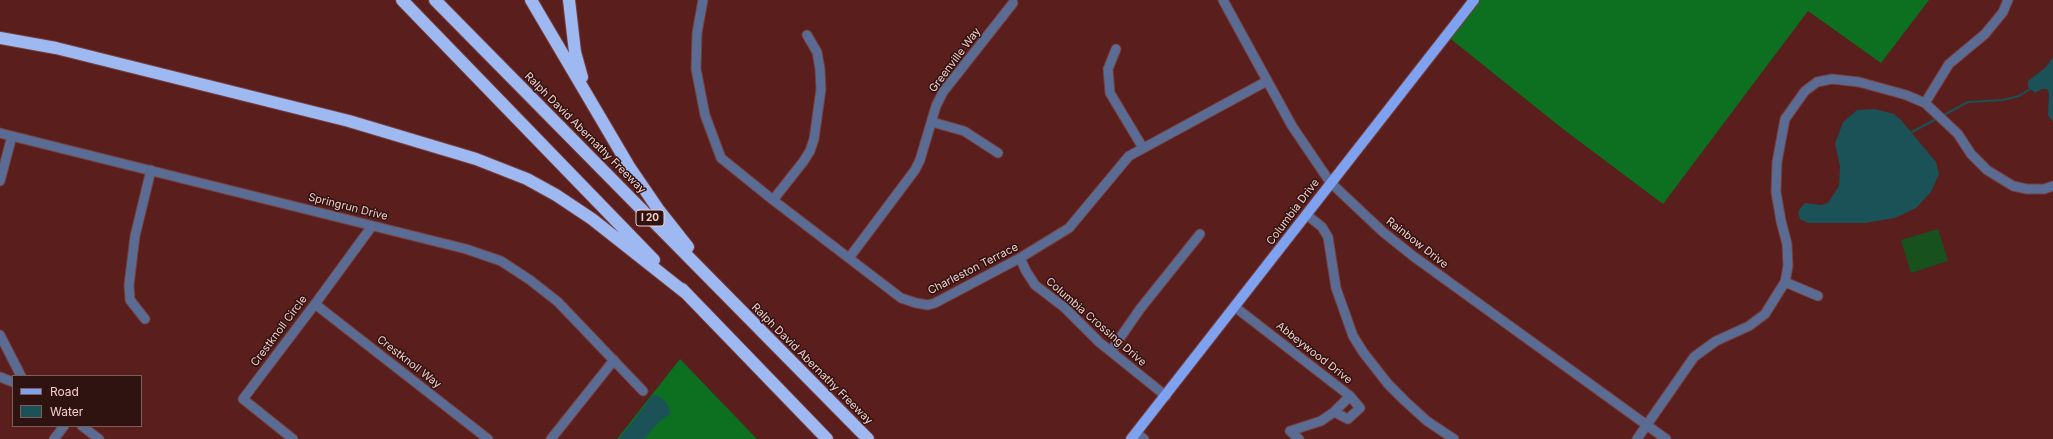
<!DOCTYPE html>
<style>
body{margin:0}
#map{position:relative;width:2053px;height:439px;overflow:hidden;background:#5a1e1c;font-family:Inter,sans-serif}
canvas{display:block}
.legend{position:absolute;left:12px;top:375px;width:130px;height:52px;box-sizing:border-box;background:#2e1311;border:1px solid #7e5e5b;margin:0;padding:5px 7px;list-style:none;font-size:12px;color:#f5ceca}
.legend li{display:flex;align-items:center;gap:8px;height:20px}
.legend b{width:20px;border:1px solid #7e5e5b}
</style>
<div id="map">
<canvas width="2053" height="439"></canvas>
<ul class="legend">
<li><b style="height:5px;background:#7ea1f0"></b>Road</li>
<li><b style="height:11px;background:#1a5258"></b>Water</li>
</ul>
</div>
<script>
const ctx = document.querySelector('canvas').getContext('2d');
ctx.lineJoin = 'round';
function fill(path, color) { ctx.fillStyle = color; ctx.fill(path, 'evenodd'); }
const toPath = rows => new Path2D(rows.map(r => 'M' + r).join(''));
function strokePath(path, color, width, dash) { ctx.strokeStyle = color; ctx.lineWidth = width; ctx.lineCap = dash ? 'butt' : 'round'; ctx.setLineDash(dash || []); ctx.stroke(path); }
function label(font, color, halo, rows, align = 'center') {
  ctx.font = font + ' Inter,sans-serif'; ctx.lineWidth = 3; ctx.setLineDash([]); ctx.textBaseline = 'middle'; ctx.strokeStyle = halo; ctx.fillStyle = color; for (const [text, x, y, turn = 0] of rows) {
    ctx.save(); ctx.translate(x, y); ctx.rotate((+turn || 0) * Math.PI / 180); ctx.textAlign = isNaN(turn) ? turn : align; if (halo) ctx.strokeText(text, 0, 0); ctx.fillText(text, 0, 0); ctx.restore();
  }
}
fill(toPath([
 [1938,229,1948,261,1911,273,1901,240]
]), '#17521e');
fill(toPath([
 [1476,0,1929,0,1881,63,1808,11,1663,204,1563,129,1447,36],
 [680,359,757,439,617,439]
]), '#0c7020');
fill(toPath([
 [2053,57,2053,122,2048,115,2049,94,2047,89,2042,89,2035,93,2028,87,2028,81,2046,67],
 [1875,109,1894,114,1901,120,1936,162,1939,174,1931,192,1916,208,1895,218,1865,223,1808,223,1800,219,1798,212,1802,206,1806,203,1821,205,1828,203,1839,186,1840,166,1835,144,1843,122,1857,110],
 [653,395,657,395,666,402,670,410,670,414,659,422,644,439,619,439]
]), '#1a5258');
strokePath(toPath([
 [1942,116,1968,102,2003,100,2019,96,2030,89],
 [1912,132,1938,118]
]), '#1a5258', 2);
const minor = toPath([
 [703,0,697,33,696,69,705,115,721,158,773,200,901,298,916,303,928,305,935,303,1020,258,1069,228,1129,156,1267,81],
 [1223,0,1292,126,1330,182,1383,232,1413,256,1666,439],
 [1116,49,1108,69,1110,93,1143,148],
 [1925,103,1949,64,1985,34,2003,12,2008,0],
 [932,122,964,131,998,153],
 [0,133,466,249,501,261,530,280,558,302,643,391],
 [0,181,12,136],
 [773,200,803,162,810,151,814,139,821,89,820,69,817,52,807,35],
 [1307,215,1322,227,1328,237,1336,288,1353,336,1363,352,1388,384,1405,401,1427,421,1454,439],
 [849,258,915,170,920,160,936,106,943,92,1013,3],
 [1020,258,1026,271,1035,285,1065,308,1099,342,1166,396],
 [1785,282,1818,296],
 [315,304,488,439],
 [1235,307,1350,396,1334,412,1321,421,1290,431,1299,439],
 [145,319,130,300,129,285,135,236,151,170],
 [0,335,21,376],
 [1111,351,1140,309,1200,234],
 [0,377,13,382],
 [1334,412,1348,419,1360,408,1350,396],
 [82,426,99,439],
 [1136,433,1144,439],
 [54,439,64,426],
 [293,439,243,399,315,304,372,226],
 [551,439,614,360],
 [1637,439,1694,357,1716,341,1749,326,1765,314,1785,282,1788,266,1787,244,1781,221,1776,192,1777,162,1785,119,1805,91,1817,82,1832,79,1859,82,1906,95,1925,103,1958,134,1971,154,1987,170,2013,186,2027,189,2044,189,2053,186]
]);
const major = toPath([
 [1131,439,1474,0]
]);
const highway = toPath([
 [402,0,654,260],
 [435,0,868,439],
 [531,0,630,168,658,209,688,247],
 [569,0,575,52,582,77],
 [0,38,56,48,349,121,476,159,527,179,556,195,592,219,687,294],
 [682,289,827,439]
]);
strokePath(minor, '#763e3b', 11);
strokePath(major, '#763e3b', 12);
strokePath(highway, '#763e3b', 14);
strokePath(minor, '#5a6c93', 9);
strokePath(major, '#7ea1f0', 10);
strokePath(highway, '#9eb8f1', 12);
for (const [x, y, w] of [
 [650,218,28]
]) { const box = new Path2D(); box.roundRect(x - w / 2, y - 8, w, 16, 3); ctx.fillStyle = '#2e1311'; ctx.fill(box); strokePath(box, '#f5ceca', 1); }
label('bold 10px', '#f5ceca', null, [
 ["I 20",650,218]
]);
label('11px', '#f5ceca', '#2e1311', [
 ["Greenville Way",955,60,-53],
 ["Ralph David Abernathy Freeway",585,133,45],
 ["Springrun Drive",348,207,14],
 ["Columbia Drive",1293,212,-53],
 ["Rainbow Drive",1417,243,38],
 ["Charleston Terrace",973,269,-27],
 ["Columbia Crossing Drive",1096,322,41],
 ["Crestknoll Circle",279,331,-53],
 ["Abbeywood Drive",1314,353,38],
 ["Crestknoll Way",409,362,38],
 ["Ralph David Abernathy Freeway",812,364,45]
]);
</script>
